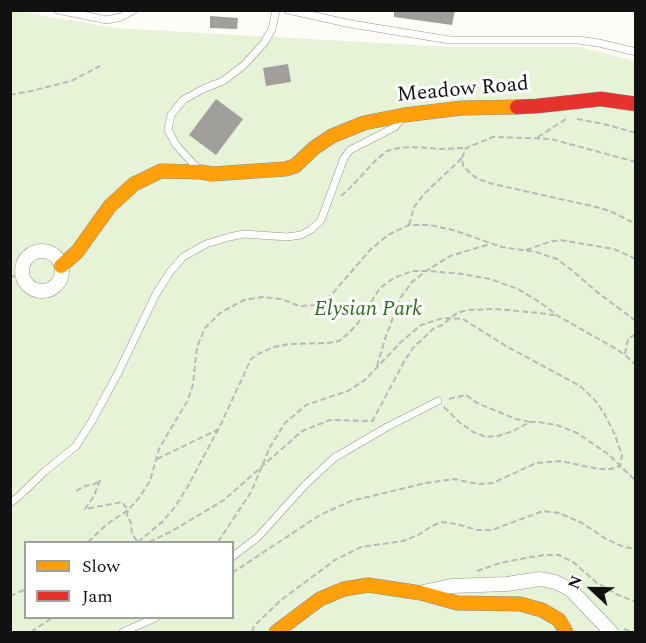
<!DOCTYPE html>
<style>
body{margin:0}
#map{position:relative;width:646px;height:643px;overflow:hidden;background:#fdfcf7;font-family:Spectral,serif}
canvas{display:block}
.frame{position:absolute;inset:0;border:12px solid #111;pointer-events:none}
.legend{position:absolute;left:24px;top:541px;width:210px;height:78px;box-sizing:border-box;background:#fff;border:2px solid #a0a0a0;margin:0;padding:8px 10px;list-style:none;font-size:18px;color:#111}
.legend li{display:flex;align-items:center;gap:12px;height:30px}
.legend b{width:30px;border:2px solid #a0a0a0}
.north{position:absolute;left:562px;top:559px;width:60px;height:60px;-webkit-text-stroke:4px #fff;paint-order:stroke;rotate:292deg;font-size:16px;font-weight:700;line-height:24px;text-align:center;color:#111}
.north::after{content:'';display:block;margin:auto;width:21px;height:27px;background:#111;clip-path:polygon(50% 0,100% 100%,50% 72%,0 100%)}
</style>
<div id="map">
<canvas width="646" height="643"></canvas>
<div class="frame"></div>
<ul class="legend">
<li><b style="height:8px;background:#ff9f0a"></b>Slow</li>
<li><b style="height:8px;background:#e5322d"></b>Jam</li>
</ul>
<div class="north">N</div>
</div>
<script>
const ctx = document.querySelector('canvas').getContext('2d');
ctx.lineJoin = 'round';
function fill(path, color) { ctx.fillStyle = color; ctx.fill(path, 'evenodd'); }
const toPath = rows => new Path2D(rows.map(r => 'M' + r).join(''));
function strokePath(path, color, width, dash) { ctx.strokeStyle = color; ctx.lineWidth = width; ctx.lineCap = dash ? 'butt' : 'round'; ctx.setLineDash(dash || []); ctx.stroke(path); }
function label(font, color, halo, rows, align = 'center') {
  ctx.font = font + ' Spectral,serif'; ctx.lineWidth = 6; ctx.setLineDash([]); ctx.textBaseline = 'middle'; ctx.strokeStyle = halo; ctx.fillStyle = color; for (const [text, x, y, turn = 0] of rows) {
    ctx.save(); ctx.translate(x, y); ctx.rotate((+turn || 0) * Math.PI / 180); ctx.textAlign = isNaN(turn) ? turn : align; if (halo) ctx.strokeText(text, 0, 0); ctx.fillText(text, 0, 0); ctx.restore();
  }
}
fill(toPath([
 [10,11,17,11,116,28,450,47,580,47,635,61,635,632,11,632],
 [26,542,232,542,232,618,26,618]
]), '#e7f3d7');
fill(toPath([
 [394,10,455,10,452,25,394,17],
 [210,16,238,18,237,29,210,28],
 [288,64,291,82,266,86,263,68],
 [216,99,243,119,216,155,189,135]
]), '#a19f9c');
const lane = toPath([
 [58,10,107,20,121,17,134,10],
 [288,10,351,24,450,40,578,40,599,43,636,52],
 [198,169,176,145,168,130,171,115,183,100,203,89,223,81,244,65,264,43,272,29,276,10],
 [10,503,18,497,44,472,76,446,92,421,118,373,156,294,170,272,183,257,206,244,229,237,244,234,287,237,301,235,312,229,321,220,344,158,350,150,395,127,401,119],
 [232,557,258,537,305,485,334,458,387,427,438,401],
 [123,632,155,618]
]);
const street = toPath([
 '22 271a20 20 0 1 1 40 0a20 20 0 1 1-40 0Z',
 [423,592,451,586,507,584,540,579,555,582,570,589,611,632]
]);
const slow = toPath([
 [61,266,77,252,110,206,134,184,161,171,201,172,212,174,285,169,295,166,314,148,332,136,364,123,404,115,462,108,517,107],
 [276,632,320,599,344,589,368,585,421,593,457,603,520,604,542,610,559,620,566,632]
]);
const jam = toPath([
 [517,107,537,106,601,99,636,104]
]);
strokePath(lane, '#979795', 8);
strokePath(street, '#979795', 15);
strokePath(slow, '#8e8d8b', 15);
strokePath(jam, '#8e8d8b', 15);
strokePath(toPath([
 [10,95,31,91,71,81,100,66],
 [577,119,604,124,636,133],
 [538,137,566,119],
 [636,162,551,139,528,138,493,137,466,148,462,158,463,166,471,174,478,179,493,184,596,207,610,211,636,224],
 [341,196,350,188,376,160,387,151,399,148,412,147,442,149,466,148],
 [409,225,414,207,424,194,462,158],
 [526,250,549,242,560,240,614,249,636,259],
 [10,277,22,275],
 [625,354,627,343,629,338,636,334],
 [377,366,386,336,401,297,412,282,426,271,450,256,490,244],
 [449,399,466,395,477,403,516,419,530,422],
 [444,407,459,422,473,432,486,437,498,436,513,431,530,422,539,422,557,425,577,433,608,454,636,481],
 [372,422,405,360,413,348,433,329,442,325,457,313,467,310,495,309,540,313,558,316],
 [157,459,219,429],
 [76,491,85,486,95,484,100,480,94,496,85,509,122,502,128,510,127,515,131,523,132,534,137,541],
 [88,542,107,524,128,510,139,498,150,481,159,449,167,435,188,400,193,384,197,347,205,328,220,313,244,300,263,297,281,299,299,306,319,305,333,293,370,250,388,235,409,225,430,225,453,230,502,247,536,252,557,259,573,271,597,292,636,321],
 [138,542,162,522,175,507,188,486,221,424,251,359,260,353,274,347,290,344,328,343,339,341,349,333,358,323,380,288,394,278,412,271,430,271,462,274,490,279,518,289,541,303,558,316,618,350,631,360,636,366],
 [149,542,172,531,224,500,302,431,330,420,372,421],
 [218,542,251,492,270,447,285,423,306,405,348,391,365,380,401,342,421,325,443,318,463,319,506,346,580,386,594,399,604,413,615,435,622,455,620,466],
 [477,571,500,563,525,558,544,555,559,555,573,562,597,583,616,594,636,602],
 [232,573,320,515,351,501,426,483,454,479,478,484,493,483,536,463,560,461,599,469,611,469,620,466],
 [10,596,26,589],
 [624,629,632,632],
 [31,632,52,618],
 [252,632,254,626,281,600,335,560,361,547,403,541,418,535,432,526,442,522,456,524,477,530,492,530,543,511,559,513,582,523,606,539,624,547,636,549]
]), '#b9b9b8', 2, [6, 3]);
strokePath(lane, '#fffffe', 7);
strokePath(street, '#fffffe', 14);
strokePath(slow, '#ff9f0a', 14);
strokePath(jam, '#e5322d', 14);
label('21px', '#111', '#fff', [
 ["Meadow Road",463,91,-5]
]);
label('italic 21px', '#2f6b1f', '#fff', [
 ["Elysian Park",368,311]
]);
</script>
